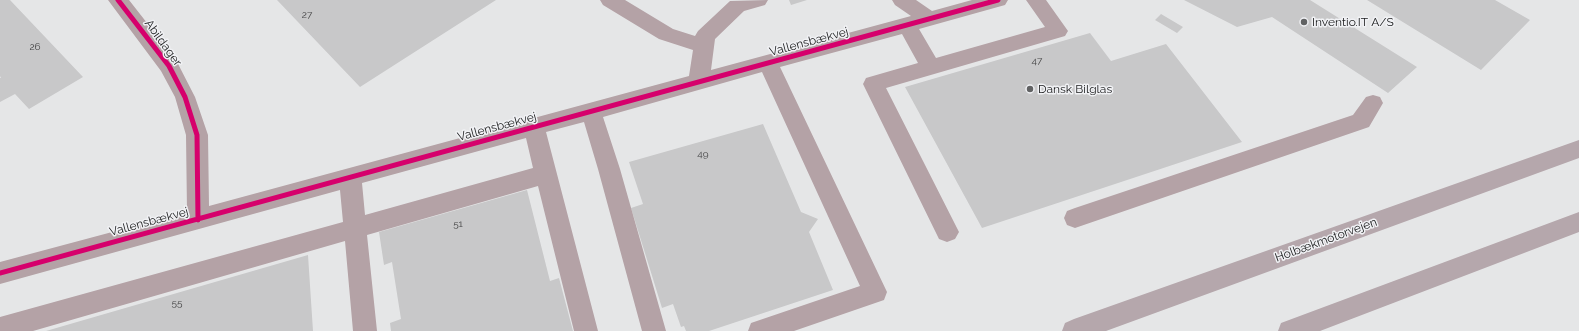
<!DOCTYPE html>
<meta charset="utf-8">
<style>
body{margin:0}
canvas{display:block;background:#e5e6e7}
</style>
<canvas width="1579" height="331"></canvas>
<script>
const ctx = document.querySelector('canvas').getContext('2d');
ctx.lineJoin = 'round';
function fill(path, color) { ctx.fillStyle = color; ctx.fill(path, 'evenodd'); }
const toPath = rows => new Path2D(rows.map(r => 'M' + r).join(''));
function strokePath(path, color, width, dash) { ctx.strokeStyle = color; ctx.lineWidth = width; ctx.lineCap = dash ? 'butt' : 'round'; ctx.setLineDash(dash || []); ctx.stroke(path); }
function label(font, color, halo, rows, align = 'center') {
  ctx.font = font + ' Raleway,sans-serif'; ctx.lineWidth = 3; ctx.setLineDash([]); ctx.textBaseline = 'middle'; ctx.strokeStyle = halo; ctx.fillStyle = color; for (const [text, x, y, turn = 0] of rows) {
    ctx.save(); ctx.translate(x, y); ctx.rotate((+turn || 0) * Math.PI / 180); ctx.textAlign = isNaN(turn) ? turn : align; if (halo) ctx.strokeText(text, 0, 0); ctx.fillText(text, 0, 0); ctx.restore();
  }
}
fill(toPath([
 [0,0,10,0,83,77,29,109,15,94,0,102,0,78,1,78,0,76],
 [277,0,496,0,360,87],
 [789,0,807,0,791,5],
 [1184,0,1310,0,1417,67,1388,93,1272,17,1237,27],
 [1367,0,1495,0,1530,20,1481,70],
 [1161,14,1183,27,1177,33,1155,20],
 [1090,33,1111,61,1166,44,1242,142,982,228,905,87],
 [763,124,801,212,818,219,809,232,833,290,709,331,686,331,684,326,681,327,673,304,662,308,631,208,643,204,629,162],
 [527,190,550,281,559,278,573,331,391,331,390,323,401,319,392,262,384,265,379,232],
 [308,255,313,331,46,331]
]), '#c8c8c9');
fill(toPath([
 [108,0,129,0,176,60,195,97,208,135,209,206,689,76,693,50,659,39,603,5,600,0,625,0,673,29,695,36,698,31,730,1,768,0,765,5,744,11,715,39,711,70,911,16,895,5,892,0,916,0,932,11,972,0,1008,0,1005,5,919,29,936,58,1045,27,1026,0,1046,0,1068,31,1065,36,886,88,959,232,955,239,947,242,939,239,863,84,866,78,918,63,902,34,780,67,887,292,884,300,794,331,748,331,751,323,860,286,762,72,603,117,620,169,666,331,642,331,598,169,584,122,546,132,598,331,574,331,538,186,367,235,377,331,353,331,345,241,33,331,0,331,0,317,343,222,340,190,0,284,0,262,187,212,186,135,175,97,161,71,108,0],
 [526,138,533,168,365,215,362,183,526,138],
 [1373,95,1380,97,1383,103,1369,127,1075,228,1067,225,1064,218,1067,211,1075,208,1353,115,1366,97,1373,95]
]), '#b4a2a6');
fill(toPath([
 [1579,140,1579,158,1106,331,1062,331,1065,323,1074,319,1579,140],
 [1579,212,1579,232,1320,331,1278,331,1281,323,1579,212]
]), '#b5a7ac');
strokePath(toPath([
 [118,0,169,66,185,97,197,135,198,220],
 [0,273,998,0]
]), '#d6006c', 5);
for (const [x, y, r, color] of [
 [1304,22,4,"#616263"],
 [1030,89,4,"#616263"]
]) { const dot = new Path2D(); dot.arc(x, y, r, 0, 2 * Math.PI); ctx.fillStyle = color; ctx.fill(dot); strokePath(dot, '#f1f2f5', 1.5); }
label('10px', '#464647', null, [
 ["27",307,15],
 ["26",35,47],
 ["47",1037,61],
 ["49",703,154],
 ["51",458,224],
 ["55",177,303]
]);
label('12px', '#1a1b1c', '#f1f2f5', [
 ["Inventio.IT A/S",1312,22],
 ["Dansk Bilglas",1038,89]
], 'left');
label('12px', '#1a1b1c', '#f1f2f5', [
 ["Vallensbækvej",809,42,-15],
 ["Abildager",163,43,54],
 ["Vallensbækvej",497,127,-15],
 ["Vallensbækvej",149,222,-15],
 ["Holbækmotorvejen",1326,240,-20]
]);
</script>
